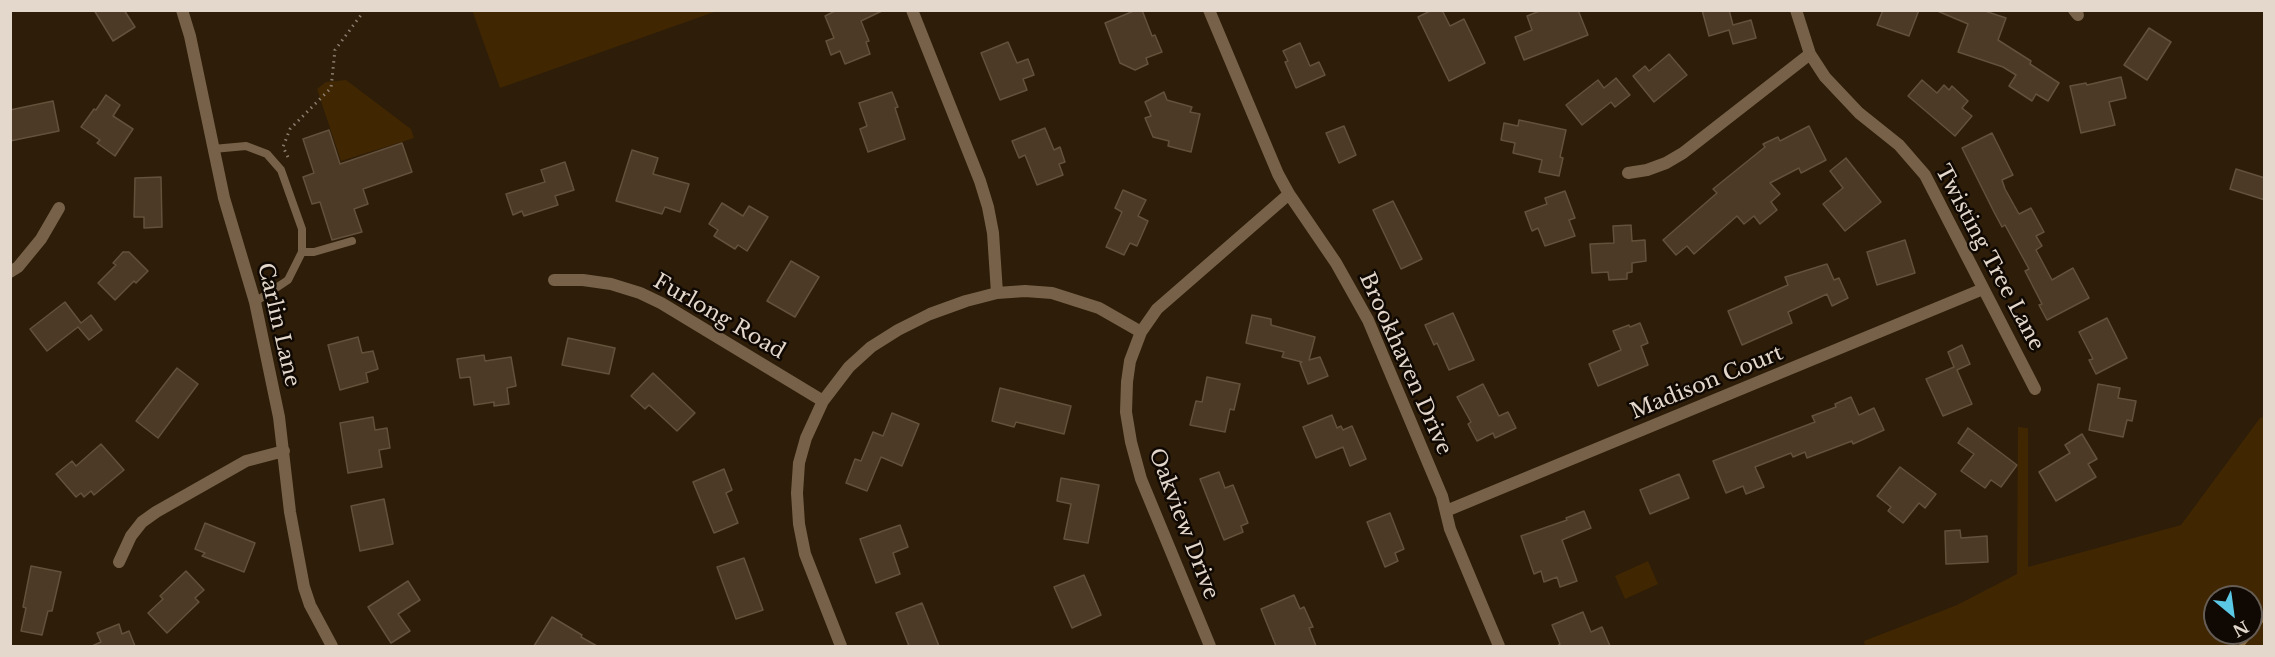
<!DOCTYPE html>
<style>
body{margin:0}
#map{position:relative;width:2275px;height:657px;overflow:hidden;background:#2d1d09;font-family:"Libre Baskerville",serif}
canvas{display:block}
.frame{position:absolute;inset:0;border:12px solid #e4d8cd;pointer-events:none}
.north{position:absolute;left:2203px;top:585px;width:60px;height:60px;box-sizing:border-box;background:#100903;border:2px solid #655c54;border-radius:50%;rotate:151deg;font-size:16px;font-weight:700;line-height:24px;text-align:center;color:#e4d8cd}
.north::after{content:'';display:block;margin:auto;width:21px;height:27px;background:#5bc8e6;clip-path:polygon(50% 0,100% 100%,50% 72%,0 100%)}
</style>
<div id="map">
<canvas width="2275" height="657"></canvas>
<div class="frame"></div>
<div class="north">N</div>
</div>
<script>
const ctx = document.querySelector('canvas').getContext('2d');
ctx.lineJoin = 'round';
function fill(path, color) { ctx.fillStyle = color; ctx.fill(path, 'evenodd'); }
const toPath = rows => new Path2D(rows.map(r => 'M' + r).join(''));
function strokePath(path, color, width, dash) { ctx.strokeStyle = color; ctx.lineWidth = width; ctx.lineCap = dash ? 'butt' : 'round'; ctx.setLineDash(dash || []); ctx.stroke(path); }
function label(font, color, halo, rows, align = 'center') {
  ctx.font = font + ' "Libre Baskerville",serif'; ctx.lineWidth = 5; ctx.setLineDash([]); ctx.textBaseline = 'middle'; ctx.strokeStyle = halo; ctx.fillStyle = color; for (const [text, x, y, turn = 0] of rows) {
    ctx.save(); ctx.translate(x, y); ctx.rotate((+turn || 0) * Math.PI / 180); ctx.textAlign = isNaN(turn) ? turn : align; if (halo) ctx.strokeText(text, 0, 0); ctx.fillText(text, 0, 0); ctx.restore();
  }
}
fill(toPath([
 [472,10,717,10,717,11,500,88],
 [346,80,411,129,414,138,341,161,317,89,326,82],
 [2264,417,2264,646,1865,646,1864,641,1957,605,2017,574,2018,427,2028,428,2028,567,2181,525,2260,418],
 [2215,597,2251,597,2251,633,2215,633],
 [1648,561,1658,584,1625,599,1615,576]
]), '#412602');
strokePath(toPath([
 [2241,646,2264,617]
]), '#8b6d44', 5);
const building = toPath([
 [94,10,124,10,135,27,113,41,94,10],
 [837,10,884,10,861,21,869,41,866,42,870,54,845,64,840,51,831,55,826,41,834,38,825,16,837,10],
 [1136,10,1142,10,1152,36,1155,35,1162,52,1146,58,1148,64,1135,70,1120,63,1105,23,1136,10],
 [1432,10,1442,10,1450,26,1464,19,1485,63,1449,81,1418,17,1432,10],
 [1542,10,1578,10,1588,35,1524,60,1515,37,1532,30,1527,16,1542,10],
 [1702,10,1729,10,1733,25,1751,20,1756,38,1733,44,1729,30,1709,36,1702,10],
 [1883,10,1919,10,1909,36,1877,25,1883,10],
 [1935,10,1982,10,2006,18,1998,40,2031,61,2030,64,2059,83,2048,101,2036,94,2032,101,2009,86,2016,75,2003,67,1958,52,1968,24,1935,10],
 [2149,28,2171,42,2147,80,2124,65,2149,28],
 [1008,42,1017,63,1028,59,1034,75,1023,79,1027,90,1000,100,981,53,1008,42],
 [1300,43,1310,66,1319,62,1325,75,1296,88,1285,62,1288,61,1283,51,1300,43],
 [1669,54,1687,75,1654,102,1633,76,1645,66,1649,71,1669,54],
 [2121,77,2126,98,2109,102,2115,125,2081,133,2070,86,2086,83,2087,85,2121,77],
 [1616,78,1630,95,1615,107,1611,102,1582,125,1566,105,1598,80,1604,88,1616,78],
 [1922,80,1937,93,1944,85,1949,90,1952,86,1968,101,1962,108,1972,116,1955,136,1908,96,1922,80],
 [892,92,898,107,895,108,905,139,868,152,860,129,867,126,859,103,892,92],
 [1164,92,1167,100,1192,107,1190,112,1200,114,1191,152,1168,146,1169,141,1153,137,1145,118,1151,116,1145,102,1164,92],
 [106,95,120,105,113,116,133,129,115,156,97,143,100,140,81,127,94,109,96,110,106,95],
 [53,101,59,131,10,141,10,110,53,101],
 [1519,120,1566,130,1560,157,1563,158,1559,176,1539,172,1542,160,1513,153,1515,143,1501,140,1504,123,1518,126,1519,120],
 [1344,126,1356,155,1339,163,1326,133,1344,126],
 [1809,126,1826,160,1801,173,1799,168,1770,183,1780,194,1771,202,1777,210,1760,224,1754,216,1744,224,1737,216,1694,254,1687,246,1676,255,1663,240,1717,193,1713,189,1765,147,1763,144,1778,137,1780,141,1809,126],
 [1045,128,1054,150,1060,147,1065,162,1059,164,1063,175,1037,185,1025,155,1019,158,1012,141,1045,128],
 [329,130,340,164,402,143,412,172,363,189,368,204,354,209,362,232,332,240,320,202,312,204,303,177,314,173,303,139,329,130],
 [1992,133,2013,175,2002,180,2005,189,2019,214,2031,208,2044,232,2036,236,2042,246,2036,250,2052,280,2073,268,2089,298,2047,320,2039,305,2042,304,2025,271,2029,269,2005,225,2002,227,1994,212,1962,148,1992,133],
 [632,150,658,158,653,174,689,184,680,212,665,207,662,214,616,201,632,150],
 [1846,158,1881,202,1845,231,1823,204,1843,188,1830,171,1846,158],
 [565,162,574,190,555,196,558,205,524,216,522,211,513,215,506,194,545,182,541,170,565,162],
 [2236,169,2265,178,2265,200,2230,189,2236,169],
 [161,177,162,227,144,228,144,217,134,217,135,178,161,177],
 [1123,190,1146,200,1138,216,1148,221,1137,246,1130,243,1124,255,1106,247,1122,212,1115,208,1123,190],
 [1565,191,1575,218,1569,220,1575,236,1545,246,1538,228,1532,231,1525,212,1547,204,1545,198,1565,191],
 [1393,201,1422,259,1401,269,1373,210,1393,201],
 [722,203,743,216,749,206,768,217,747,251,738,245,735,249,714,236,718,230,709,224,722,203],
 [1631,225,1632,241,1645,240,1646,261,1632,263,1632,272,1627,273,1627,279,1609,280,1608,272,1592,273,1590,244,1614,243,1613,226,1631,225],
 [1905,240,1915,273,1877,285,1867,252,1905,240],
 [123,252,129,252,148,271,136,283,134,281,115,300,98,283,116,265,113,263,123,252],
 [791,261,819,277,795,317,767,301,791,261],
 [1827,264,1834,280,1839,278,1848,298,1832,306,1827,294,1788,312,1792,323,1742,345,1728,311,1788,285,1785,277,1827,264],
 [65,302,81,323,91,315,102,330,89,340,78,327,47,351,30,329,65,302],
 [1453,313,1474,360,1449,370,1437,343,1434,345,1425,325,1453,313],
 [1252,315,1271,319,1271,325,1315,337,1309,360,1320,357,1328,376,1308,384,1300,363,1302,362,1282,357,1284,352,1246,343,1252,315],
 [2107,318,2127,358,2096,374,2089,360,2093,359,2079,332,2107,318],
 [1640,323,1648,343,1641,346,1648,365,1598,386,1589,364,1621,350,1613,331,1629,325,1630,327,1640,323],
 [358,337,362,353,373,351,378,369,366,373,368,382,340,390,328,345,358,337],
 [568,338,615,348,609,374,562,365,568,338],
 [1962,345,1970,364,1957,370,1972,404,1943,416,1926,379,1954,367,1948,352,1962,345],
 [484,355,485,361,511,357,516,386,507,388,509,404,494,406,494,402,474,405,470,377,460,378,457,359,484,355],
 [177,368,198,384,158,438,136,421,177,368],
 [653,373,695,413,677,431,649,405,645,409,631,396,653,373],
 [1207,377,1240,384,1234,410,1230,409,1225,432,1190,425,1196,401,1202,402,1207,377],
 [1483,384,1499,416,1508,412,1516,428,1495,438,1493,433,1477,441,1468,424,1471,422,1457,397,1483,384],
 [2098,384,2120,388,2118,398,2136,401,2132,421,2127,420,2123,437,2089,430,2098,384],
 [1000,388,1071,406,1064,434,1016,422,1014,427,992,421,1000,388],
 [1851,397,1859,415,1874,408,1884,430,1853,444,1852,441,1807,458,1805,452,1793,457,1791,453,1755,467,1764,487,1746,494,1743,486,1726,493,1713,461,1815,422,1812,416,1836,407,1835,404,1851,397],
 [892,413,919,424,902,466,881,457,867,491,846,483,855,459,861,461,873,432,883,436,892,413],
 [1332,415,1337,428,1341,426,1343,430,1352,426,1366,459,1350,466,1343,447,1316,458,1303,427,1332,415],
 [373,417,375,430,387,428,390,448,379,450,382,467,348,473,340,423,373,417],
 [1968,428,2017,465,2001,487,1991,480,1985,488,1961,471,1974,454,1958,443,1968,428],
 [2082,434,2097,459,2088,464,2096,477,2056,501,2039,472,2070,453,2065,445,2082,434],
 [101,444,124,470,94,495,91,491,84,497,81,493,76,497,56,474,72,461,76,466,101,444],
 [1900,467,1936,494,1925,508,1919,503,1903,523,1888,511,1891,507,1877,496,1900,467],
 [724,469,732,490,726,493,738,523,714,533,693,482,724,469],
 [1219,472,1225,488,1233,485,1248,523,1241,526,1243,532,1224,540,1200,479,1219,472],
 [1679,474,1689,498,1650,514,1640,490,1679,474],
 [1061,478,1099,485,1088,543,1064,539,1071,504,1057,501,1061,478],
 [384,499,393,544,360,551,351,506,384,499],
 [1584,511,1591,528,1562,540,1577,581,1560,587,1557,577,1544,582,1541,571,1534,574,1521,536,1567,520,1566,518,1584,511],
 [1390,513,1404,549,1395,553,1398,561,1385,567,1367,522,1390,513],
 [205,523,255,543,244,572,202,556,205,553,195,549,205,523],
 [900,525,908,547,893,553,900,574,876,583,860,539,900,525],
 [1960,530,1961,538,1987,536,1988,562,1946,564,1945,531,1960,530],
 [744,558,763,610,736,619,717,567,744,558],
 [31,566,61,572,52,611,48,611,42,635,21,631,26,608,23,607,31,566],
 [186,571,204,590,195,598,199,602,167,633,148,613,163,599,160,596,186,571],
 [1084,575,1101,615,1072,628,1054,587,1084,575],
 [408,581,420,600,398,614,410,631,391,643,368,607,408,581],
 [1294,595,1300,609,1304,607,1313,627,1309,628,1316,646,1276,646,1261,609,1294,595],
 [922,603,939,646,909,646,896,613,922,603],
 [1583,612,1591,632,1602,627,1610,646,1557,646,1560,644,1552,625,1583,612],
 [552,617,582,635,581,637,597,646,534,646,552,617],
 [119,624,122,634,129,631,135,646,92,646,101,642,97,633,119,624]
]);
fill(building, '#4c3a26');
strokePath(building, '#63513c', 1.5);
strokePath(toPath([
 [288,157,283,147,290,129,331,88,335,50,361,15,361,10]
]), '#8c7e6f', 3, [1.5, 4.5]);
strokePath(toPath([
 [213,149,246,146,267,154,281,170,302,229,302,252,288,280,255,302],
 [302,252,314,252,352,241]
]), '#776149', 8);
strokePath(toPath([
 [182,10,190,36,224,198,255,302,279,417,290,512,304,587,310,605,332,646],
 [912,10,980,181,988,207,993,233,997,293],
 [1209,10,1278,174,1289,194,1336,263,1368,320,1442,496,1450,529,1499,646],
 [1796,10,1810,54,1825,77,1859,113,1899,145,1925,175,2035,389],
 [2074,10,2078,15],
 [1628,173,1647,170,1666,163,1683,153,1810,54],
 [10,272,18,267,41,239,59,208],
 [554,280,583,280,611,284,640,293,661,303,823,401],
 [1446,511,1983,289],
 [119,562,131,536,142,522,156,512,246,461,284,451],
 [841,646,805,554,799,524,797,493,799,463,806,438,823,401,849,367,871,347,898,330,930,314,966,301,997,293,1025,291,1052,293,1099,308,1141,332],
 [1210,646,1141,479,1131,442,1126,412,1127,382,1130,361,1141,332,1157,309,1289,194]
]), '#776149', 12);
label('21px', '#e4d8cd', '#100903', [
 ["Twisting Tree Lane",1989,258,62],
 ["Furlong Road",719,317,30],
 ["Carlin Lane",278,325,77],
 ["Brookhaven Drive",1405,364,66],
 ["Madison Court",1707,383,-22],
 ["Oakview Drive",1183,524,69]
]);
</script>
